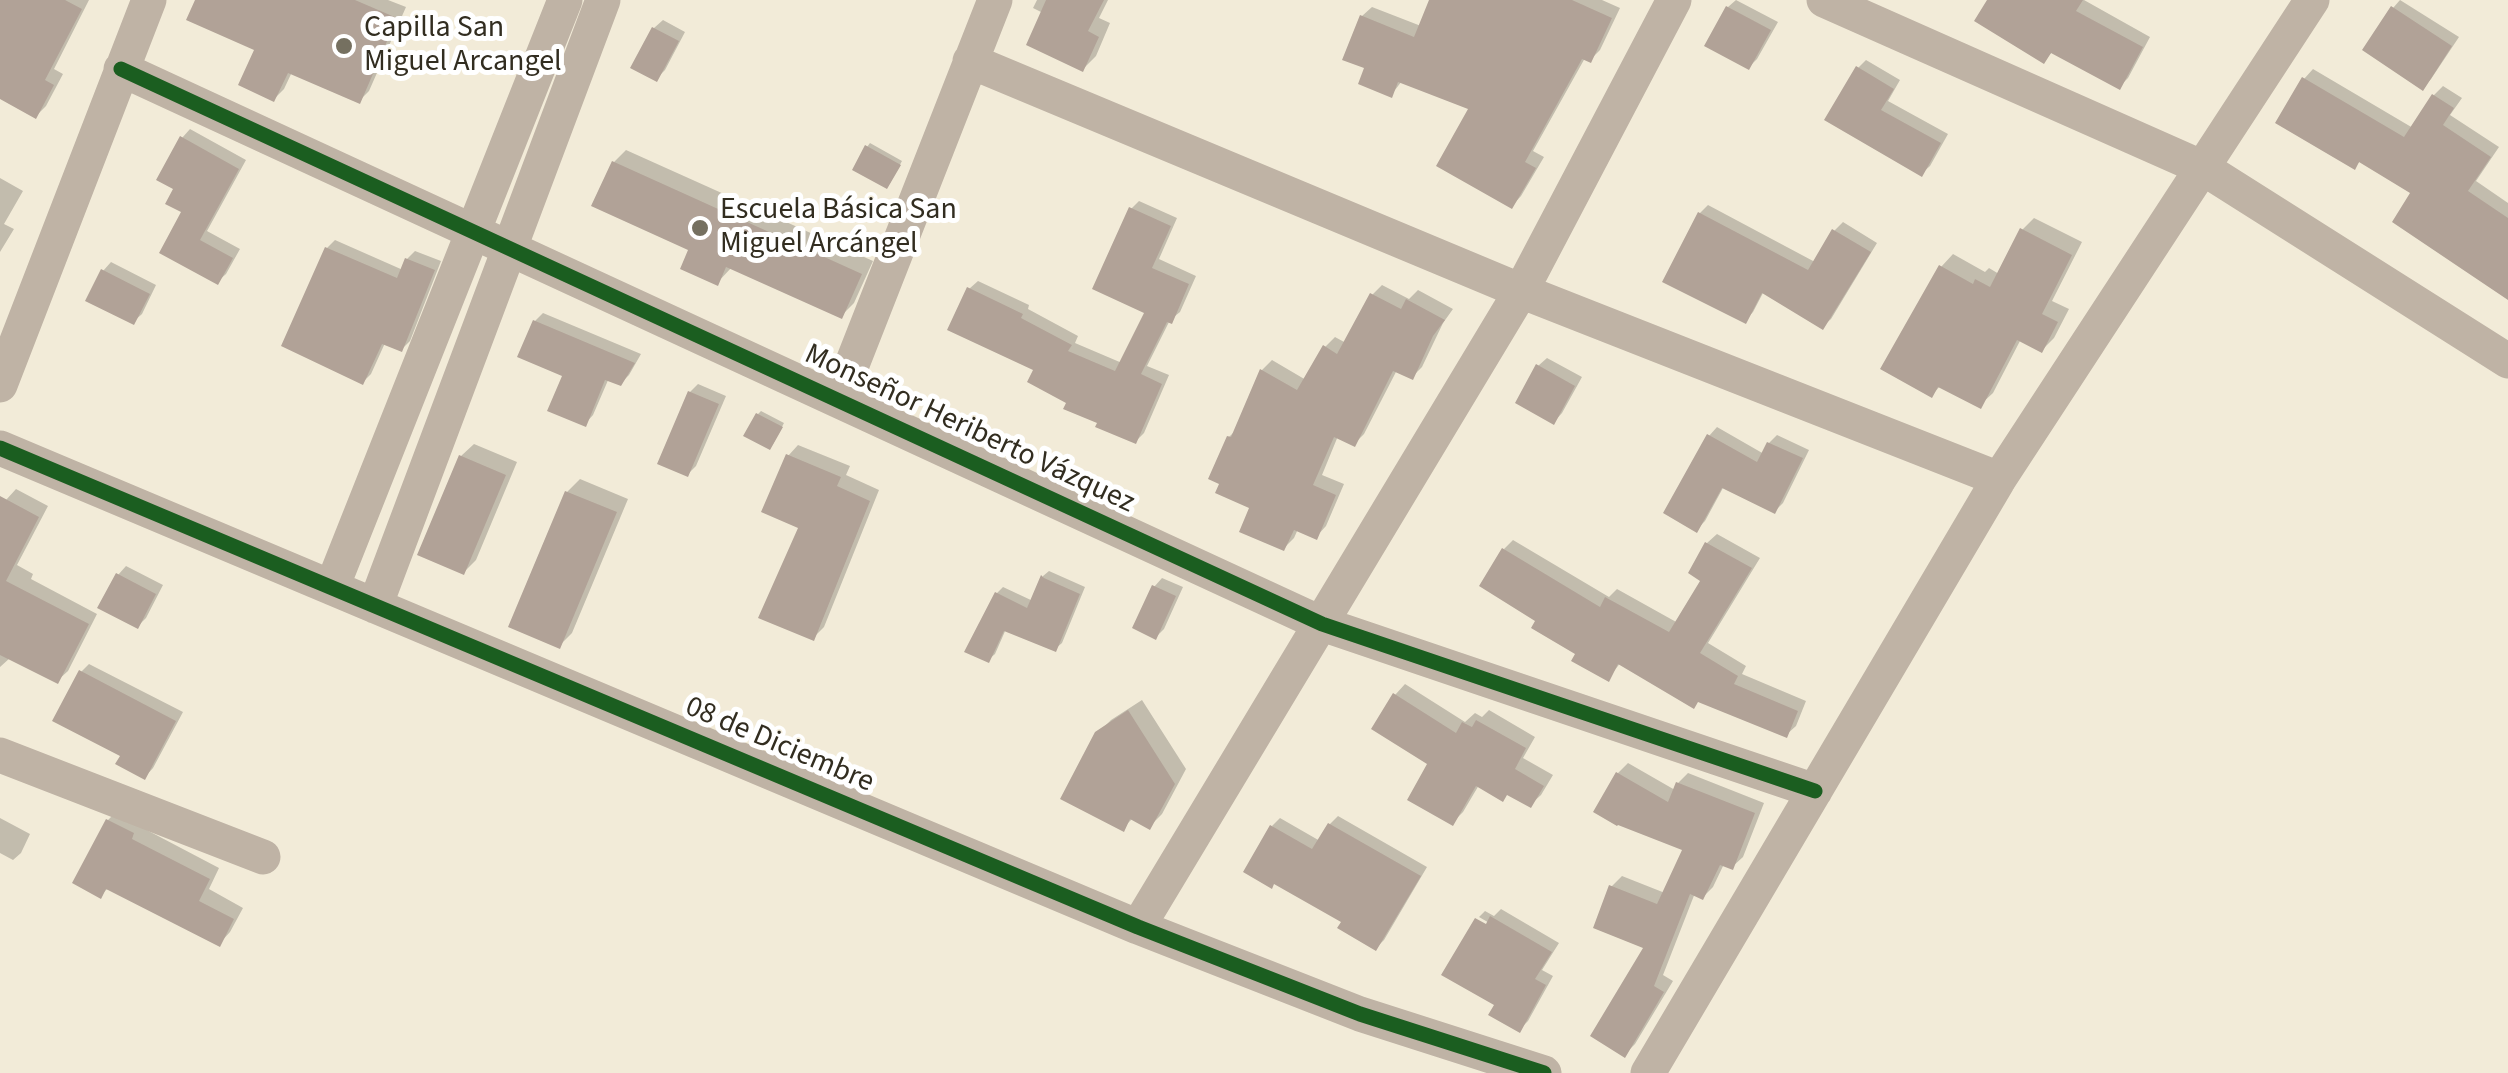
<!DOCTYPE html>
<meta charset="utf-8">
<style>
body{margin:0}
canvas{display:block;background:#f2ebd8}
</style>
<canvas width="2508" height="1073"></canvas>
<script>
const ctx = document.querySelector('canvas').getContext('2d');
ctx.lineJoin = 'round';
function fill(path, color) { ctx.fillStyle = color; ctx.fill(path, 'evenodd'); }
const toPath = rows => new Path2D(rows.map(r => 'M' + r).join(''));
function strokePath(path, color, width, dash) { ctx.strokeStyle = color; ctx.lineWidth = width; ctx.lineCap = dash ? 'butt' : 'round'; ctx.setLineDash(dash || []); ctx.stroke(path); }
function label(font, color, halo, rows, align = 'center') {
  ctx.font = font + ' "Source Sans 3",sans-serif'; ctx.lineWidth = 10; ctx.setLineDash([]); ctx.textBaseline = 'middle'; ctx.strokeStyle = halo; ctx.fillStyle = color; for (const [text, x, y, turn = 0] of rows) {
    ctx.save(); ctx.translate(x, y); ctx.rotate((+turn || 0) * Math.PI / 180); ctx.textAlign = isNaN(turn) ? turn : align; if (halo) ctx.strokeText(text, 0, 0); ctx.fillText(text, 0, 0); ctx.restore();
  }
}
fill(toPath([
 [3,0,89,0,54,69,63,74,46,106,36,116,0,96,0,6],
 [198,0,388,0,406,7,369,91,359,101,292,72,284,89,274,99,257,49],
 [1037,0,1108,0,1099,18,1110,23,1096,56,1083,69,1043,13,1033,8],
 [1432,0,1602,0,1620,8,1600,50,1590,60,1585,58,1533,151,1544,157,1521,196,1512,206,1471,108,1402,81,1391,95,1367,67,1362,16,1372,7,1421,26],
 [1736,0,1778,22,1757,59,1749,67,1728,7],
 [1990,0,2084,0,2150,37,2128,78,2119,87,2053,51,2044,61],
 [2400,0,2459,37,2431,79,2423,88,2393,8],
 [663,20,685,32,665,70,656,79,654,28],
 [1866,60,1900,80,1888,101,1948,134,1930,166,1921,174,1827,119,1858,68],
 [2313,69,2413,128,2434,95,2443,86,2462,98,2450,115,2499,147,2476,181,2508,203,2508,299,2413,192,2361,160,2355,167,2304,79],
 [190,129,246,160,207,231,240,249,226,274,217,282,184,211,177,188,182,138],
 [870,143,902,161,890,183,867,147],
 [626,150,873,261,854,303,841,316,732,267,717,283,691,249,614,162],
 [0,178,23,191,4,224,14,229,0,252],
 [1139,201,1177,218,1159,259,1196,276,1180,312,1170,320,1147,366,1169,375,1144,433,1135,442,1069,402,1036,369,969,289,978,281,1029,305,1028,309,1078,336,1075,343,1122,363,1148,311,1131,209],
 [1708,205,1815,262,1834,231,1843,222,1877,243,1831,319,1822,327,1764,291,1753,312,1745,321,1666,281,1700,213],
 [2034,218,2082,242,2052,301,2069,309,2054,338,2042,350,2021,339,1993,393,1980,405,1941,385,1932,395,1941,267,1953,254,1985,272,1989,268,1999,274,2022,230],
 [335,240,403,270,407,259,415,251,441,261,410,341,402,349,385,343,371,374,363,382,327,248],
 [111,262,156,285,142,314,133,322,103,271],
 [1382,285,1409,299,1418,290,1453,309,1443,323,1422,367,1412,377,1397,370,1364,434,1354,444,1338,436,1322,475,1344,484,1326,526,1316,537,1298,529,1294,538,1284,548,1252,506,1229,437,1237,429,1262,370,1272,360,1306,380,1325,347,1335,337,1346,343,1372,295],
 [543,313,641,354,629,375,621,383,609,378,593,415,585,424,565,375,535,321],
 [1547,358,1582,377,1562,413,1554,422,1538,366],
 [698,384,726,396,696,466,688,474,690,392],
 [761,411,784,423,773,444,758,414],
 [1717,427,1764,454,1769,443,1777,435,1809,450,1783,503,1775,511,1724,486,1705,521,1696,530,1709,436],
 [474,444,517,462,476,560,464,572,461,456],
 [798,445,850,466,846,475,879,490,824,627,813,638,802,526,788,456],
 [580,479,628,499,572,633,559,646,567,492],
 [16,489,48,506,17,565,33,574,31,579,97,614,68,671,57,681,10,658,0,667,0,511,6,500],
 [1717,534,1760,558,1708,643,1746,666,1742,674,1806,701,1796,726,1786,735,1621,662,1608,679,1539,620,1504,549,1513,540,1609,597,1617,589,1678,623,1704,580,1707,543],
 [126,566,163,585,146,618,138,626,118,575],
 [1049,571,1085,587,1062,643,1055,649,1006,629,995,654,988,660,997,593,1003,587,1033,601,1043,576],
 [1162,578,1183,587,1164,629,1156,637,1154,587],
 [89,664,183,712,153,768,145,777,123,755,81,672],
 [1405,684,1465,722,1475,713,1482,717,1489,710,1535,737,1523,758,1553,775,1541,795,1530,805,1509,793,1479,785,1463,812,1452,823,1431,763,1395,695],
 [1142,700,1186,769,1162,814,1149,827,1133,818,1123,828,1097,734,1111,720],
 [1628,763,1675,790,1678,783,1688,773,1764,803,1743,857,1732,867,1724,864,1713,887,1703,897,1695,893,1663,975,1673,981,1635,1044,1625,1054,1647,947,1611,887,1622,876,1665,893,1685,849,1596,811,1618,773],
 [119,809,141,827,219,868,209,889,243,908,230,932,219,944,109,887,100,896,108,820],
 [1338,816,1427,867,1384,940,1376,948,1344,922,1272,826,1280,818,1320,841,1330,824],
 [0,818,30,834,21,853,13,860,0,853],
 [1501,909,1559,943,1542,970,1553,976,1528,1021,1519,1030,1497,1004,1498,928,1479,917,1485,911,1494,916]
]), '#0003');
fill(toPath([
 [0,0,65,0,82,9,45,80,54,85,36,119,0,99],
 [195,0,355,0,397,18,360,104,288,73,274,102,238,85,254,50,186,20],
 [1046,0,1104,0,1088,31,1099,37,1083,72,1026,45],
 [1429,0,1572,0,1612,18,1591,63,1582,59,1525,162,1536,168,1512,209,1436,166,1468,109,1398,82,1392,98,1358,84,1364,68,1342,60,1360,15,1414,37],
 [1987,0,2083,0,2076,11,2143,47,2120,90,2051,53,2044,64,1974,21],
 [1726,6,1771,30,1749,70,1704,46],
 [2391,6,2452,46,2423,91,2362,50],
 [652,27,679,41,657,82,630,68],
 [1856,66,1894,89,1881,110,1941,143,1922,177,1824,120],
 [2302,77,2404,137,2432,94,2454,108,2443,125,2491,157,2468,191,2508,218,2508,300,2392,222,2410,193,2359,162,2355,170,2275,123],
 [180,136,239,169,200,240,233,258,218,285,159,253,181,212,165,204,173,189,156,180],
 [865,145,901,165,887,189,852,170],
 [612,161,862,274,842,319,726,267,718,286,680,269,688,250,591,206],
 [1129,207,1171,226,1152,268,1189,284,1172,324,1167,322,1141,374,1162,384,1136,444,1095,427,1097,423,1063,409,1066,403,1027,382,1033,370,947,330,967,287,1023,314,1021,318,1072,345,1068,351,1115,371,1144,313,1092,289],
 [1698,212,1808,270,1832,229,1871,252,1823,330,1762,293,1746,324,1662,282],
 [2020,228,2072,255,2042,314,2058,322,2042,353,2017,340,1981,409,1938,387,1932,398,1880,369,1939,265,1973,284,1975,279,1990,287],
 [325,247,397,278,405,258,435,270,402,352,382,344,363,385,281,346],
 [101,269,150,294,134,325,85,301],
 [1370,293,1401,309,1406,299,1445,320,1433,336,1413,380,1393,371,1355,447,1334,437,1313,485,1336,495,1317,540,1294,530,1284,551,1239,532,1249,508,1215,493,1219,484,1208,479,1227,436,1231,437,1260,369,1297,390,1323,345,1337,354],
 [533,320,635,363,621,386,605,380,586,427,547,411,562,376,517,357],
 [1536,364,1575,386,1554,425,1515,403],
 [688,391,719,404,688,477,657,464],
 [756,413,783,427,770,450,743,436],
 [1707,434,1757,462,1767,442,1803,458,1775,514,1722,488,1697,533,1663,513],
 [786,454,841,477,837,486,870,501,814,641,758,618,798,528,761,512],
 [459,455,506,475,464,575,417,555],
 [565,491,617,512,560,649,508,627],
 [0,496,39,517,6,581,89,624,58,684,0,655],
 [1705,542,1752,568,1700,653,1738,676,1734,684,1798,711,1787,738,1698,702,1694,709,1618,664,1609,682,1571,661,1575,654,1531,628,1535,621,1479,586,1502,548,1600,607,1605,597,1669,632,1700,581,1688,573],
 [116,573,156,594,138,629,97,608],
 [1041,575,1044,578,1080,594,1056,652,1004,631,989,663,964,652,995,592,1027,608],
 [1152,585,1176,596,1156,640,1132,628],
 [79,670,176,721,145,780,115,764,120,756,52,721],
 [1393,693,1456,733,1462,722,1472,727,1476,720,1526,748,1515,769,1544,786,1531,808,1507,795,1503,802,1476,786,1453,826,1407,800,1427,764,1371,729],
 [1128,710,1175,784,1150,830,1130,819,1124,832,1060,799,1095,732],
 [1616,772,1668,802,1676,782,1755,813,1733,870,1720,865,1703,900,1690,894,1654,986,1664,992,1625,1058,1590,1036,1643,948,1593,928,1609,885,1657,904,1682,850,1618,825,1617,826,1593,812],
 [106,819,134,833,132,839,210,879,199,901,234,919,220,947,106,889,101,899,72,883],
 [1328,823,1421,876,1376,951,1337,928,1341,922,1274,884,1272,889,1243,872,1270,825,1312,849],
 [1490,916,1552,952,1535,979,1546,985,1520,1033,1488,1015,1494,1005,1441,975,1475,918,1486,924]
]), '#b1a297');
strokePath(toPath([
 [1824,0,2203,168,2508,361],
 [970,61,1521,291,1999,479],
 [121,69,1322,624,1815,791],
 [0,385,149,0],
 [838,400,995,0],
 [0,448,1138,927,1360,1014,1544,1073],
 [332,587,565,0],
 [375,606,603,0],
 [0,755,263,857],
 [1138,927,1521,291,1674,0],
 [1648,1073,1999,479,2312,0]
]), '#bfb3a5', 35);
strokePath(toPath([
 [121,69,1322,624,1815,791],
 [0,448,1138,927,1360,1014,1544,1073]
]), '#1b5e20', 15);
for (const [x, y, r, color] of [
 [344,46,10,"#757060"],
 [700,228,10,"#757060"]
]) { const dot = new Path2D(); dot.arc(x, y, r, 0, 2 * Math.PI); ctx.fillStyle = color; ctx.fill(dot); strokePath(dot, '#fff', 4); }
label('30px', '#322d20', '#fff', [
 ["Capilla San",364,29],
 ["Miguel Arcangel",364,63],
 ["Escuela Básica San",720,211],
 ["Miguel Arcángel",720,245]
], 'left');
label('30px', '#322d20', '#fff', [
 ["Monseñor Heriberto Vázquez",969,430,25],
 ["08 de Diciembre",779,746,23]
]);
</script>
